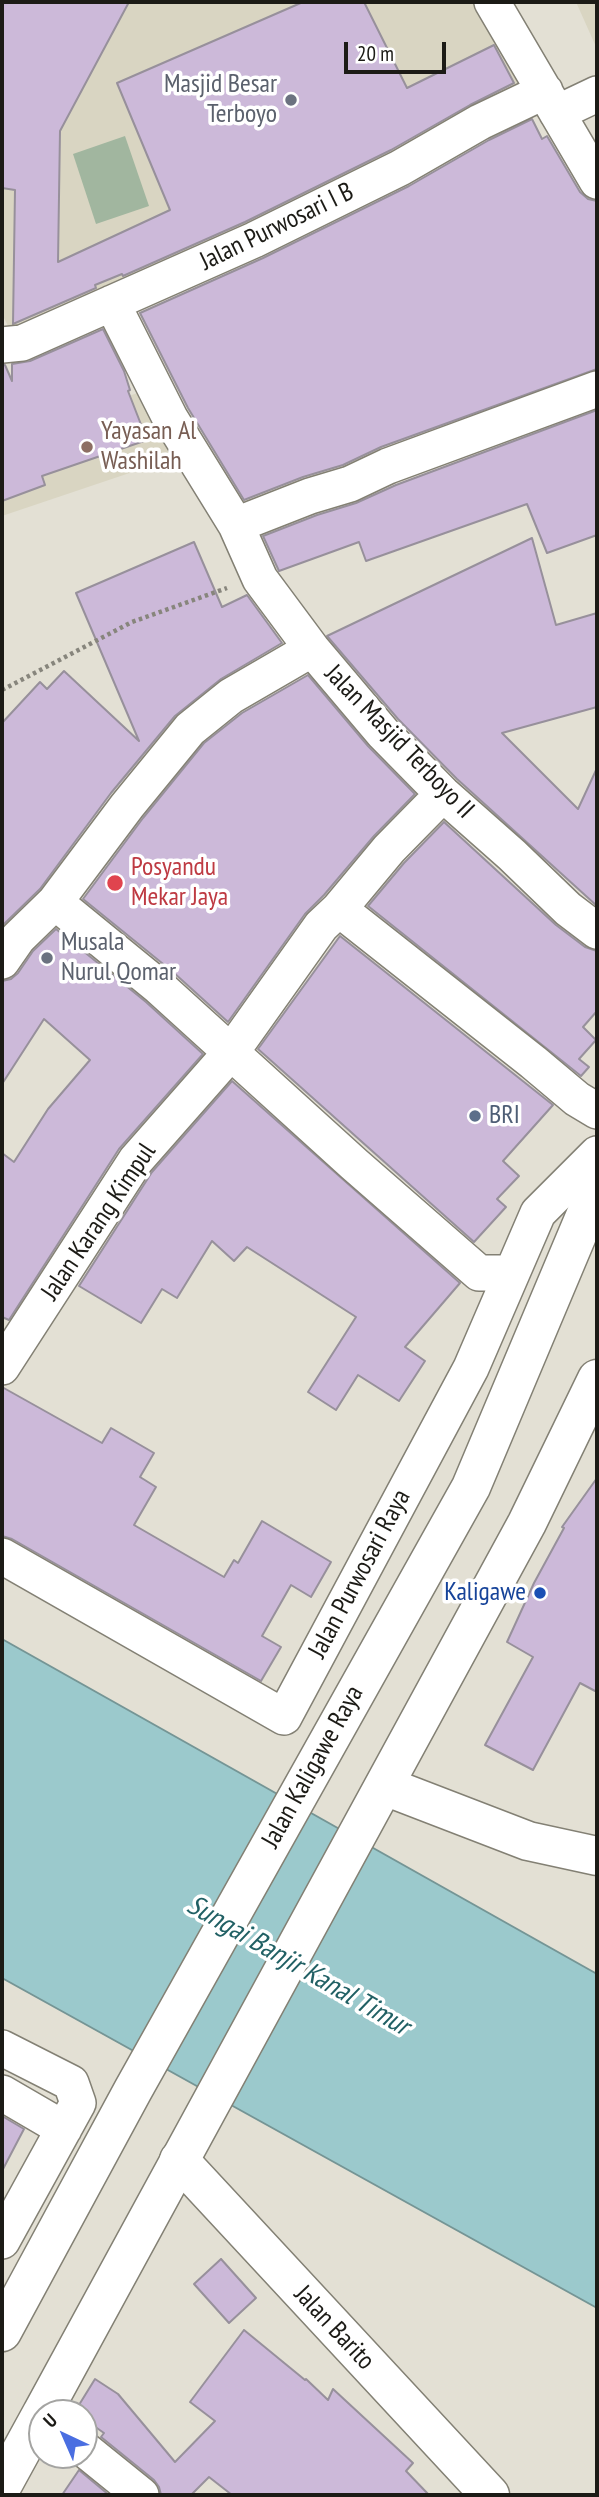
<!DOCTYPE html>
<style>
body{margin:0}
#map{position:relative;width:599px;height:2497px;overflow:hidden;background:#e3e0d4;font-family:"PT Sans Narrow",sans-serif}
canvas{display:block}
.frame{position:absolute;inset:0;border:4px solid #1c1b16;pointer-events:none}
.north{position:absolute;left:28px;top:2399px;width:70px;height:70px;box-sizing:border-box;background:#fff;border:2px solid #a4a4a2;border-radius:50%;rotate:316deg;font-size:19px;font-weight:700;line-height:28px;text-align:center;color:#1c1b16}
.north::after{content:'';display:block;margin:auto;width:24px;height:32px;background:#4a6ee1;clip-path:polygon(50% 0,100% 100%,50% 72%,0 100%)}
.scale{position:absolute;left:344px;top:42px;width:102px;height:32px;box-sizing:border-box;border:4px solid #1c1b16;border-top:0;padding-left:9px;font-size:21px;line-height:24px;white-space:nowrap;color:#1c1b16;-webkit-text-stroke:5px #fff;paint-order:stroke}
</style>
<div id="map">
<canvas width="599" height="2497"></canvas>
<div class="frame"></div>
<div class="north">U</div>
<div class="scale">20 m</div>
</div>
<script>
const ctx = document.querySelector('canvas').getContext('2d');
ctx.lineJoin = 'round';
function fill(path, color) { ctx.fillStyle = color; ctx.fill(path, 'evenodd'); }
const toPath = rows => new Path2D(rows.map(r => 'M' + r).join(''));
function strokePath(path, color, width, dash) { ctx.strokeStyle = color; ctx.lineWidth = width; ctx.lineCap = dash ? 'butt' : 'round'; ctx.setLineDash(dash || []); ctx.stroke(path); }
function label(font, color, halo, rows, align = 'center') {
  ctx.font = font + ' "PT Sans Narrow",sans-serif'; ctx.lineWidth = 7; ctx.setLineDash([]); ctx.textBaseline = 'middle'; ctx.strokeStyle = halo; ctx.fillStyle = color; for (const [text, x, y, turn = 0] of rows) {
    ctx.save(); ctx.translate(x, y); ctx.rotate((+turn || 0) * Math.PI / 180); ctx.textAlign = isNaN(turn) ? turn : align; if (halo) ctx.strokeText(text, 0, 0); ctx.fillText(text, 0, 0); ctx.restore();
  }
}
fill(toPath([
 [56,2,480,2,537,90,15,340,2,314,2,104],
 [576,2,597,2,597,49],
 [147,390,177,457,2,516,2,437]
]), '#d9d5c2');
fill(toPath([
 [125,136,149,206,96,224,73,154]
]), '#a1b69f');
const water = toPath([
 [2,1639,597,1974,597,2308,2,1978,2,1639]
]);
fill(water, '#9bc9cc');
strokePath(water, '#759595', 2);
const building = toPath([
 [2,2,129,2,60,131,58,262,170,210,117,83,303,2,364,2,407,88,494,45,514,83,470,105,391,150,245,222,123,276,122,274,95,285,96,288,13,324,15,190,2,188,2,2],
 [532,119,542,139,547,136,580,192,588,199,597,201,597,369,381,447,343,465,303,477,244,500,188,408,140,313,263,258,409,186,489,140,532,119],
 [103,329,124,371,130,390,128,391,147,440,42,476,45,485,2,501,2,365,5,365,12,381,12,364,30,361,103,329],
 [597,410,597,535,547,553,527,504,366,561,359,542,279,571,263,536,317,515,356,503,396,485,597,410],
 [532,538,556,625,597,613,597,707,502,733,578,809,597,768,597,906,457,779,398,719,327,636,532,538],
 [194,542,222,607,247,595,282,643,221,679,175,716,111,793,40,889,2,926,2,723,40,682,47,689,64,671,139,741,76,593,194,542],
 [308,675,368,746,415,794,374,836,324,895,305,914,228,1022,173,972,83,899,143,818,204,743,242,713,308,675],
 [444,822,556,925,585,947,597,951,597,1011,583,1027,596,1040,579,1059,589,1067,581,1076,368,906,404,863,444,822],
 [56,929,146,1002,203,1054,119,1149,9,1320,2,1317,2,1153,14,1162,48,1109,90,1060,44,1019,2,1084,2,981,11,979,18,973,33,951,56,929],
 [340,936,553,1105,503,1161,519,1176,497,1199,506,1207,474,1242,258,1049,340,936],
 [232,1081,460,1283,405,1347,425,1361,399,1401,358,1375,336,1410,308,1392,356,1317,247,1247,234,1261,212,1241,177,1298,162,1289,141,1323,79,1286,152,1172,232,1081],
 [2,1387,102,1443,111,1428,154,1453,140,1477,156,1487,134,1525,224,1577,234,1560,238,1563,262,1521,331,1562,311,1597,291,1585,262,1636,281,1647,261,1681,12,1539,2,1536,2,1387],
 [597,1478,597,1692,580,1683,533,1770,485,1745,533,1657,507,1642,534,1583,564,1528,562,1527,597,1478],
 [2,2116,24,2129,2,2171,2,2116],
 [221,2259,256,2298,229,2323,194,2284,221,2259],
 [244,2330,305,2380,306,2379,328,2400,333,2389,413,2463,406,2471,429,2495,232,2495,209,2477,191,2495,161,2495,159,2487,154,2480,101,2437,104,2433,84,2419,84,2413,74,2413,95,2379,118,2394,175,2462,215,2421,190,2402,244,2330],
 [79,2470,109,2495,62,2495,79,2470]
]);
fill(building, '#ccb9d9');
strokePath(building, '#97909b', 2);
const street = toPath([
 [492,2,597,181],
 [557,113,597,94],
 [112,303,170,418,236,525,260,579,312,649,383,733,443,794,512,855,568,909,597,931],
 [2,345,22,343,254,240,400,168,480,122,545,91],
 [236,525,310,496,350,484,388,466,597,389],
 [55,902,159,987,354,1164,479,1273,510,1273],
 [339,909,533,1062,577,1099,597,1111],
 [2,961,18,938,55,902,127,806,190,729,231,696,312,649],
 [2,1367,136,1160,232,1051,321,926,339,909,389,849,443,794],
 [2,1556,284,1717,471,1368,538,1213,597,1154],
 [2,2048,71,2083,78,2103,2,2241],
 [2,2093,64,2129],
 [84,2449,141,2495]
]);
const secondary = toPath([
 [385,1786,528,1841,597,1856],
 [179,2160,490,2495]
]);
const highway = toPath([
 [2,2332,133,2090,471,1487,597,1188],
 [42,2413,527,1523,597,1379],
 [2,2486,42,2413]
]);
strokePath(street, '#838074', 38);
strokePath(secondary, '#838074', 41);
strokePath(highway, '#838074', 41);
strokePath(toPath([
 [2,690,132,622,227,588]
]), '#87857c', 4.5, [3.5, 3.5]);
strokePath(street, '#fff', 35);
strokePath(secondary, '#fff', 38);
strokePath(highway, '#fff', 38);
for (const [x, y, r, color] of [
 [291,100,7,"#6b7280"],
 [87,447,7,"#8d6e63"],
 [115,883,9,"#e0444e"],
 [47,958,7,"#6b7280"],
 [475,1116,7,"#5c6f8a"],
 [540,1593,7,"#1a4fb4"]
]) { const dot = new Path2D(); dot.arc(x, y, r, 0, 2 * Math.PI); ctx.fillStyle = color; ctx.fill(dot); strokePath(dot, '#fff', 2.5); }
label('26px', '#5b616d', '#fff', [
 ["Masjid Besar",277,85],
 ["Terboyo",277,115],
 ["Musala",61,943,"left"],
 ["Nurul Qomar",61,973,"left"]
], 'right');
label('26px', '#1c1b16', '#fff', [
 ["Jalan Purwosari I B",277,227,-26],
 ["Jalan Masjid Terboyo II",399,742,46],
 ["Jalan Karang Kimpul",99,1222,-56],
 ["Jalan Purwosari Raya",360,1574,-62],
 ["Jalan Kaligawe Raya",313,1767,-61],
 ["Jalan Barito",334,2328,47]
]);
label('26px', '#785e54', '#fff', [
 ["Yayasan Al",101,432],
 ["Washilah",101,462]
], 'left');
label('26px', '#be3a42', '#fff', [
 ["Posyandu",131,868],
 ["Mekar Jaya",131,898]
], 'left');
label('26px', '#4e5e75', '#fff', [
 ["BRI",489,1116]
], 'left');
label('26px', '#164399', '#fff', [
 ["Kaligawe",526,1593]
], 'right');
label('italic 28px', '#216064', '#fff', [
 ["Sungai Banjir Kanal Timur",298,1966,30]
]);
</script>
